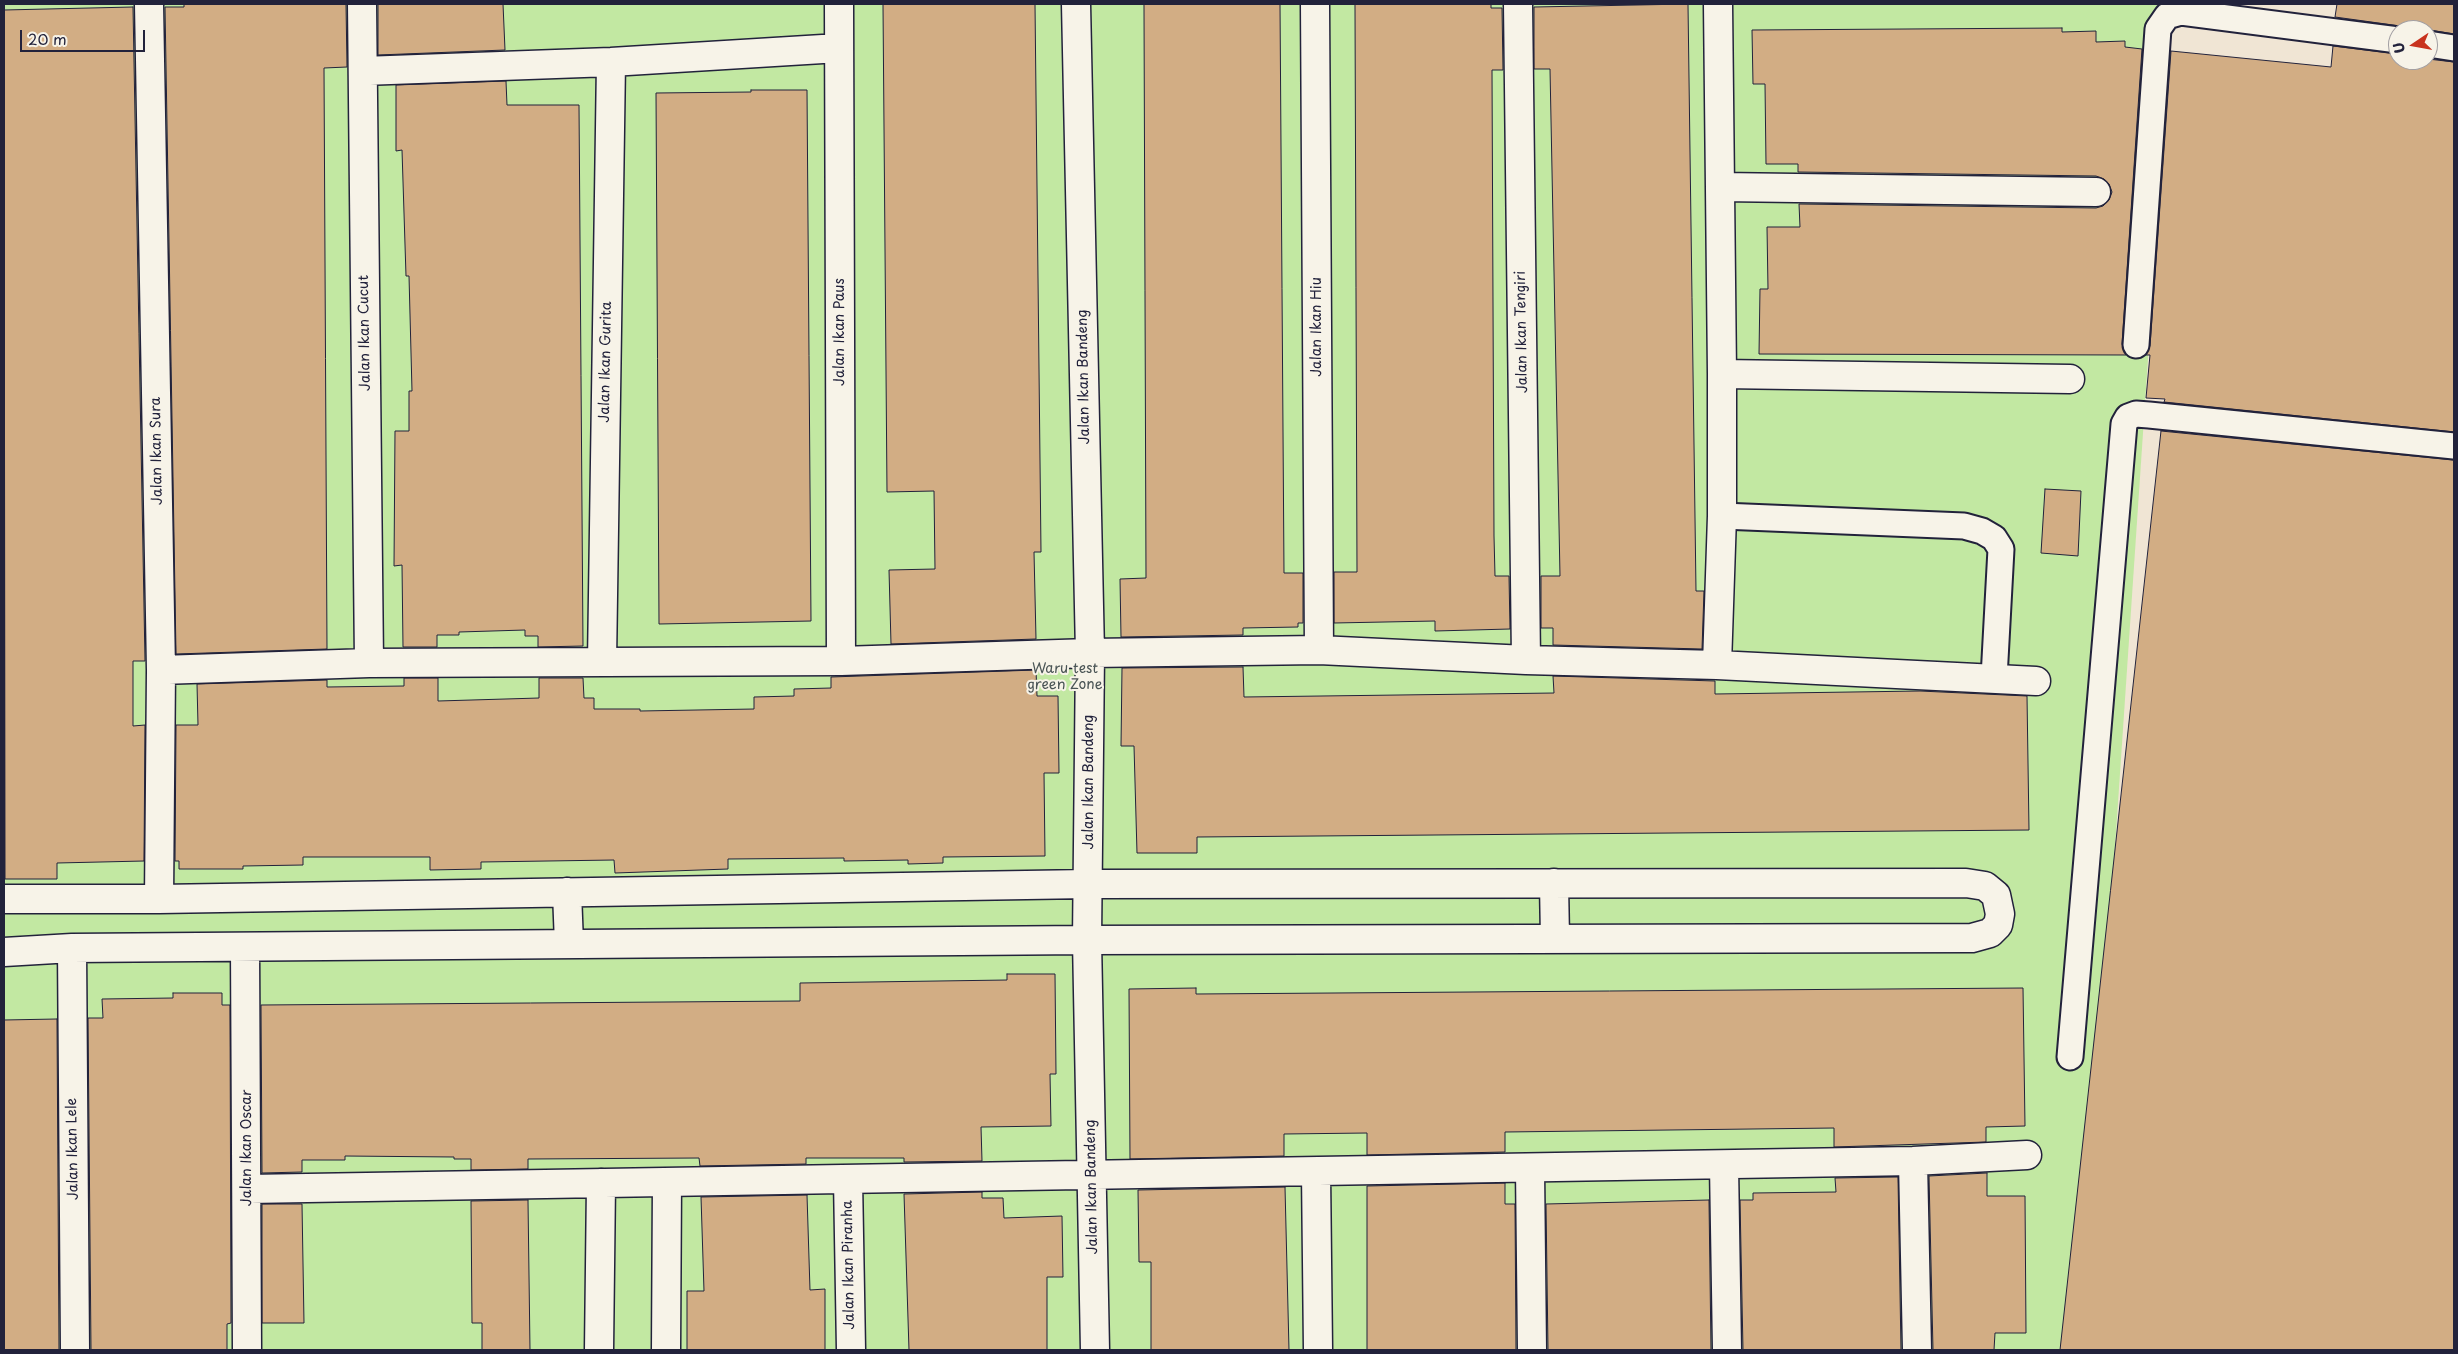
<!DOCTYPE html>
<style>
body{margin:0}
#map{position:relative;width:2458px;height:1354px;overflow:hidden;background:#f0e5d4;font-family:"Playpen Sans",sans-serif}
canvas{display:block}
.frame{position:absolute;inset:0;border:5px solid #22223b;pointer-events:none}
.north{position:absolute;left:2388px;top:20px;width:50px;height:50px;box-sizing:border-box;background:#f7f3e8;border:1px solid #a29fa3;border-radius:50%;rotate:258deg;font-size:14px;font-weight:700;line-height:20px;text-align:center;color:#22223b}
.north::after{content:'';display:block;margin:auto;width:18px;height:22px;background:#c8321e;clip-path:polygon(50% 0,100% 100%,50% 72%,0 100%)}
.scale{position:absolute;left:20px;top:30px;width:125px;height:22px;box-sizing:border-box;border:2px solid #22223b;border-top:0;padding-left:6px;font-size:15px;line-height:18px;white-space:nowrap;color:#22223b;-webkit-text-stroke:4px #f7f3e8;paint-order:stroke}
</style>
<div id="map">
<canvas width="2458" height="1354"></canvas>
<div class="frame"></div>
<div class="north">U</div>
<div class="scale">20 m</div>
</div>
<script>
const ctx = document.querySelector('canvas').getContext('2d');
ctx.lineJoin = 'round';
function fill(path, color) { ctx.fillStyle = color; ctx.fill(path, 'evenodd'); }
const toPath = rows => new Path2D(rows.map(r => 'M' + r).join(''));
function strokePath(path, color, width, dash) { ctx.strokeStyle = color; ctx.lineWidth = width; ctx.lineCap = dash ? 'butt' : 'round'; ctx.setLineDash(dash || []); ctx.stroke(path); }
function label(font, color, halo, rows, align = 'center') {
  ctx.font = font + ' "Playpen Sans",sans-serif'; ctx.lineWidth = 4; ctx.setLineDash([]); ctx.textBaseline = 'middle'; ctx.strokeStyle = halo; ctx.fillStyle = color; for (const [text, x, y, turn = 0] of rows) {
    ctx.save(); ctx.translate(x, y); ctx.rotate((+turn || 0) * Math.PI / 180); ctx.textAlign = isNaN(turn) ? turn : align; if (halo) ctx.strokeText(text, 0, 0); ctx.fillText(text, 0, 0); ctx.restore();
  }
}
fill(toPath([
 [4,4,2172,4,2081,1350,4,1350]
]), '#c2e8a2');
const building = toPath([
 [184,4,346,4,347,67,324,68,327,649,176,654,165,7,184,7,184,4],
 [378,4,503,4,505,50,378,55,378,4],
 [883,4,1035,4,1041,552,1034,552,1036,639,891,644,889,570,935,569,934,491,887,492,883,4],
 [1144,4,1280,4,1284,573,1303,573,1303,623,1298,623,1298,627,1243,628,1243,635,1121,637,1120,579,1146,578,1144,4],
 [1355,4,1491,4,1491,8,1502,8,1503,70,1492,70,1494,536,1495,576,1509,576,1510,629,1435,631,1435,621,1334,623,1334,572,1357,572,1355,4],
 [1688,4,1696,591,1704,591,1702,649,1553,645,1553,628,1541,628,1541,576,1560,576,1550,69,1534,69,1534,7,1688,4],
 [2337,4,2454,4,2454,34,2430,30,2408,30,2400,26,2335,17,2337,4],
 [133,7,145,661,133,661,133,726,145,725,144,861,57,863,57,879,5,879,4,10,133,7],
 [2062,28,2062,32,2096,31,2096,42,2125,41,2125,47,2142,49,2122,344,2126,355,1759,354,1760,289,1768,289,1767,227,1800,227,1799,204,2096,208,2103,206,2109,200,2112,192,2109,184,2104,179,2096,176,1798,172,1798,164,1766,164,1765,84,1753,84,1752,30,2062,28],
 [2333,46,2398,54,2398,60,2428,59,2454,62,2454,432,2164,402,2165,399,2146,398,2150,355,2145,355,2150,346,2171,51,2331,67,2333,46],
 [506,81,507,105,579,105,583,646,538,647,538,636,525,636,525,630,459,632,459,635,437,635,437,647,403,647,402,565,394,566,395,431,409,431,409,391,412,391,409,276,406,276,402,150,396,151,396,85,506,81],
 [751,90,807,90,811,621,659,624,656,93,751,92,751,90],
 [2161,431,2454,460,2454,1350,2060,1350,2161,431],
 [2045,489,2081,491,2078,556,2041,553,2045,489],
 [1243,667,1244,697,1554,693,1553,676,1715,681,1715,694,1920,691,2027,696,2029,830,1197,837,1197,853,1137,853,1134,746,1121,746,1122,668,1243,667],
 [1036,670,1037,696,1058,696,1059,773,1044,773,1045,856,943,857,943,863,908,864,908,860,844,861,844,858,728,859,728,869,615,873,614,860,481,862,481,869,430,870,430,857,303,857,303,865,243,866,243,869,179,869,179,861,175,861,176,725,198,725,197,684,327,680,327,687,404,686,404,678,438,678,438,701,539,698,539,678,583,678,584,698,594,698,594,709,640,709,640,711,754,709,754,697,794,696,794,689,831,688,831,677,1036,670],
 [1007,974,1055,974,1056,1074,1050,1074,1051,1126,981,1127,982,1161,904,1162,904,1158,806,1158,806,1164,700,1166,699,1158,528,1159,528,1169,471,1170,471,1159,454,1159,454,1157,345,1156,345,1160,302,1160,302,1172,262,1173,261,1005,800,1001,800,983,1007,980,1007,974],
 [1196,988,1196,994,2023,988,2025,1126,1986,1127,1986,1142,1834,1147,1834,1128,1505,1132,1505,1152,1367,1155,1367,1133,1284,1134,1284,1156,1130,1159,1129,989,1196,988],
 [173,993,222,993,222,1005,230,1005,231,1323,227,1324,227,1350,91,1350,88,1018,103,1018,102,999,173,998,173,993],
 [57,1019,59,1350,4,1350,4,1020,57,1019],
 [1987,1173,1987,1196,2025,1196,2026,1333,1995,1333,1994,1350,1933,1350,1929,1176,1987,1173],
 [1898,1177,1901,1350,1743,1350,1740,1200,1753,1200,1753,1193,1836,1192,1835,1178,1898,1177],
 [1505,1183,1505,1204,1515,1204,1516,1350,1367,1350,1367,1186,1505,1183],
 [1285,1187,1289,1350,1151,1350,1151,1262,1139,1262,1138,1190,1285,1187],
 [982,1192,982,1198,1003,1198,1004,1218,1062,1216,1063,1277,1047,1277,1047,1350,909,1350,904,1194,982,1192],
 [807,1195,810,1290,825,1289,825,1350,687,1350,687,1291,704,1291,701,1197,807,1195],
 [528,1200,530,1350,482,1350,482,1323,472,1323,471,1201,528,1200],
 [1709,1200,1711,1350,1548,1350,1546,1204,1709,1200],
 [262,1204,302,1204,304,1323,262,1323,262,1204]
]);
fill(building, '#d2ad84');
strokePath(building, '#22223b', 1);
const lane = toPath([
 [2428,44,2454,48],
 [2136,345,2158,29,2167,16,2181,12,2398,40],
 [1722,516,1964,526,1982,531,1994,538,2001,549,1994,678],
 [2070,1057,2124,424,2128,417,2136,414,2149,415,2454,446]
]);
const street = toPath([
 [149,4,161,670,159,899],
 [362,4,369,663],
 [839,4,841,661],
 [1076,4,1090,653,1087,940,1095,1350],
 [1315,4,1319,650],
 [1518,4,1526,660],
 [363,71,611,62,839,48],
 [1721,187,2096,192],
 [1722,374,2070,379],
 [602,662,611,62],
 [1717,665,1722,516,1722,374,1718,4],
 [161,670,369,663,841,661,1090,653,1319,650,1526,660,1717,665,2036,681],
 [1554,883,1555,939],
 [567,892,569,944],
 [4,899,159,899,1088,884,1966,883,1985,886,1996,895,2000,914,1998,925,1990,933,1972,938,1087,940,72,948,4,952],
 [245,947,247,1350],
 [72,948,75,1350],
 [1913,1161,1917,1350],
 [1724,1165,1727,1350],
 [1530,1169,1532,1350],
 [1316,1172,1318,1350],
 [848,1179,851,1350],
 [248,1189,1913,1161,2027,1155],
 [599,1350,601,1183],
 [666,1350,667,1182]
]);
strokePath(lane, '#22223b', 29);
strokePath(street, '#22223b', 31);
strokePath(lane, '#f7f3e8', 25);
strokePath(street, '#f7f3e8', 28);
label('14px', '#22223b', '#f7f3e8', [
 ["Jalan Ikan Hiu",1317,327,-90],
 ["Jalan Ikan Paus",840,332,-90],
 ["Jalan Ikan Tengiri",1522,332,-91],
 ["Jalan Ikan Cucut",365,333,-91],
 ["Jalan Ikan Gurita",606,362,-89],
 ["Jalan Ikan Bandeng",1084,377,-91],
 ["Jalan Ikan Sura",157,451,-91],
 ["Jalan Ikan Bandeng",1089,782,-90],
 ["Jalan Ikan Oscar",247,1148,-90],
 ["Jalan Ikan Lele",73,1149,-91],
 ["Jalan Ikan Bandeng",1092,1187,-91],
 ["Jalan Ikan Piranha",849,1265,-91]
]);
label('14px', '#4a5455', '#f7f3e8', [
 ["Waru test",1065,669],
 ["green Zone",1065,685]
]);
</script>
